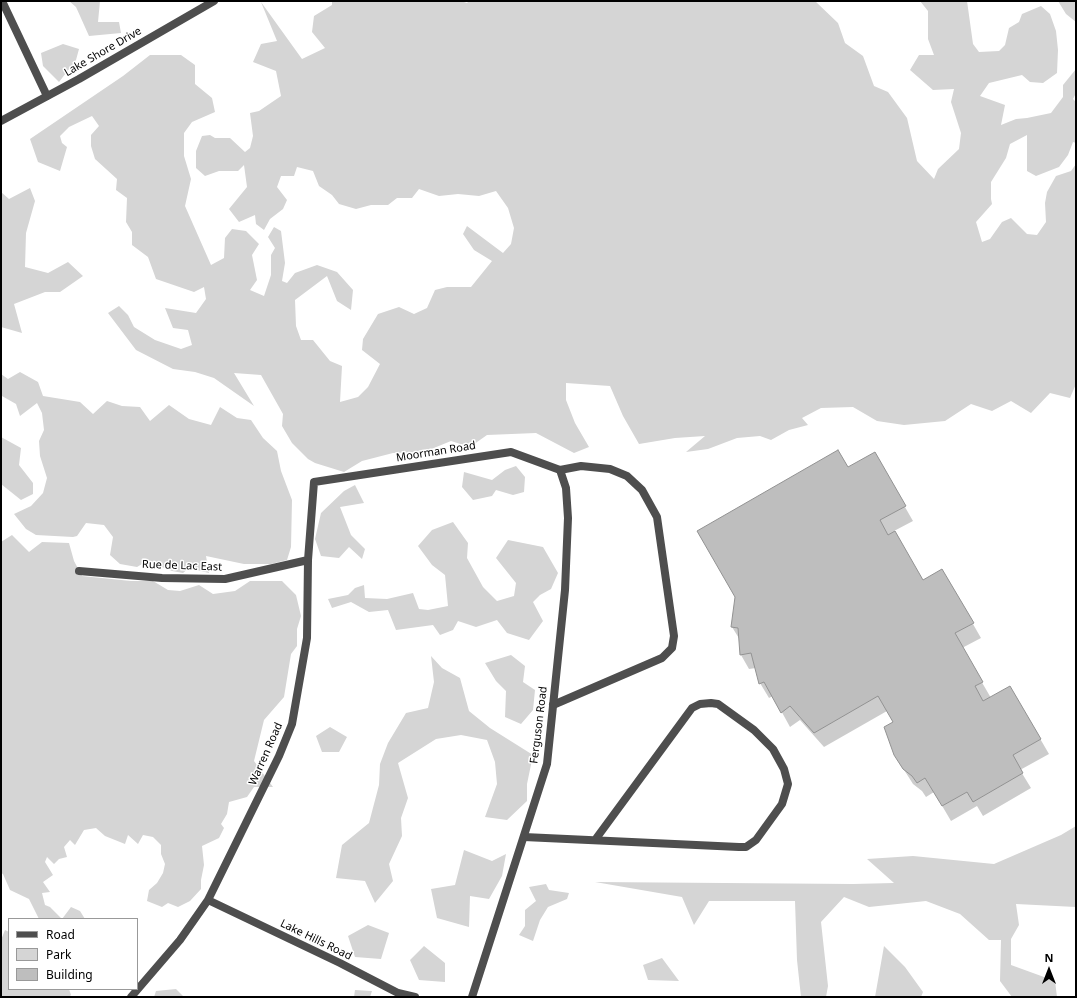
<!DOCTYPE html>
<style>
body{margin:0}
#map{position:relative;width:1077px;height:998px;overflow:hidden;background:#fff;font-family:"Noto Sans",sans-serif}
canvas{display:block}
.frame{position:absolute;inset:0;border:2px solid #000;pointer-events:none}
.legend{position:absolute;left:8px;top:918px;width:130px;height:72px;box-sizing:border-box;background:#fff;border:1px solid #999;margin:0;padding:5px 7px;list-style:none;font-size:12px;color:#000}
.legend li{display:flex;align-items:center;gap:8px;height:20px}
.legend b{width:20px;border:1px solid #999}
.north{position:absolute;left:1029px;top:950px;width:40px;height:40px;-webkit-text-stroke:3px #fff;paint-order:stroke;rotate:0deg;font-size:11px;font-weight:700;line-height:16px;text-align:center;color:#000}
.north::after{content:'';display:block;margin:auto;width:14px;height:18px;background:#000;clip-path:polygon(50% 0,100% 100%,50% 72%,0 100%)}
</style>
<div id="map">
<canvas width="1077" height="998"></canvas>
<div class="frame"></div>
<ul class="legend">
<li><b style="height:5px;background:#4e4e4e"></b>Road</li>
<li><b style="height:11px;background:#d5d5d5"></b>Park</li>
<li><b style="height:11px;background:#bebebe"></b>Building</li>
</ul>
<div class="north">N</div>
</div>
<script>
const ctx = document.querySelector('canvas').getContext('2d');
ctx.lineJoin = 'round';
function fill(path, color) { ctx.fillStyle = color; ctx.fill(path, 'evenodd'); }
const toPath = rows => new Path2D(rows.map(r => 'M' + r).join(''));
function strokePath(path, color, width, dash) { ctx.strokeStyle = color; ctx.lineWidth = width; ctx.lineCap = dash ? 'butt' : 'round'; ctx.setLineDash(dash || []); ctx.stroke(path); }
function label(font, color, halo, rows, align = 'center') {
  ctx.font = font + ' "Noto Sans",sans-serif'; ctx.lineWidth = 3; ctx.setLineDash([]); ctx.textBaseline = 'middle'; ctx.strokeStyle = halo; ctx.fillStyle = color; for (const [text, x, y, turn = 0] of rows) {
    ctx.save(); ctx.translate(x, y); ctx.rotate((+turn || 0) * Math.PI / 180); ctx.textAlign = isNaN(turn) ? turn : align; if (halo) ctx.strokeText(text, 0, 0); ctx.fillText(text, 0, 0); ctx.restore();
  }
}
fill(toPath([
 [69,1,100,1,98,22,119,22,121,33,89,36,76,7],
 [332,1,461,1,467,3,469,1,815,1,838,23,845,43,863,56,874,86,888,92,907,118,917,161,934,179,938,169,959,149,961,133,951,102,954,89,933,90,910,70,919,55,934,55,928,39,928,11,920,1,967,1,973,44,979,52,999,51,1005,45,1009,28,1019,22,1022,14,1041,6,1050,14,1056,31,1058,50,1057,73,1043,83,1030,82,1022,75,989,83,980,96,1005,105,1001,125,1016,119,1027,118,1051,113,1063,97,1063,85,1076,69,1076,93,1073,99,1076,102,1076,143,1073,142,1068,155,1059,167,1036,176,1027,171,1027,135,1010,144,1006,158,991,182,991,199,992,204,976,222,982,242,990,239,1002,222,1011,218,1027,234,1037,235,1046,222,1045,203,1047,192,1056,176,1071,171,1076,164,1076,384,1070,398,1050,393,1031,413,1011,401,992,411,971,404,945,421,904,425,877,421,853,407,821,408,802,418,808,425,789,430,771,440,760,436,737,438,708,449,686,452,705,436,675,438,639,444,623,416,610,386,566,383,566,400,575,423,589,447,574,453,536,433,487,435,470,447,451,441,424,452,393,453,362,461,344,472,315,463,308,459,292,443,282,426,283,414,261,375,234,373,254,406,214,378,195,372,173,369,136,350,108,313,119,306,128,315,134,327,155,340,181,349,192,345,188,330,173,328,165,308,196,313,206,299,204,287,194,292,156,279,148,257,132,245,132,232,126,222,127,198,116,190,117,179,95,159,91,146,91,135,99,126,92,116,69,127,60,136,62,143,67,147,60,171,38,162,30,139,123,76,150,55,181,55,195,65,195,84,212,98,215,112,192,122,184,133,184,156,191,179,185,206,211,265,224,258,225,238,232,229,246,231,259,244,252,255,257,280,250,290,264,296,271,275,271,255,275,248,268,237,274,227,281,231,285,263,282,281,287,283,295,273,317,265,337,272,353,290,351,310,337,301,327,276,295,300,296,326,301,340,313,340,330,361,342,366,340,402,358,397,368,387,380,364,362,350,363,339,378,314,399,307,414,314,427,308,435,290,447,287,471,287,492,261,474,250,463,234,467,226,503,253,511,244,514,228,508,208,496,191,479,196,458,194,439,196,419,189,412,198,397,198,388,205,371,205,356,209,339,204,332,195,319,186,313,171,297,167,294,176,281,176,277,187,287,200,283,209,270,219,264,230,256,224,255,215,239,222,229,209,247,187,244,165,238,171,219,171,205,176,196,168,196,151,202,136,210,135,215,138,230,138,245,152,250,148,253,136,250,113,259,111,281,96,276,71,253,62,261,44,277,41,261,2,302,59,325,48,312,32,314,16,332,5],
 [1058,1,1076,1,1076,22,1066,14],
 [63,44,79,49,76,60,59,82,43,66,41,53],
 [30,188,35,201,26,233,25,267,48,273,68,262,83,276,60,292,45,292,14,304,22,333,1,327,1,192,9,199],
 [20,372,38,382,43,396,80,402,93,414,107,401,122,406,140,407,150,421,169,405,189,419,211,425,220,407,237,418,251,420,263,438,277,451,281,471,292,500,291,547,287,560,271,564,244,564,206,556,209,573,189,568,183,573,172,571,147,561,137,567,120,564,110,555,113,537,104,525,86,523,77,536,73,537,36,535,26,529,14,514,31,506,43,493,47,478,40,456,39,441,44,430,42,413,37,403,20,416,16,404,2,396,1,398,1,374,8,379],
 [1,437,21,448,19,465,33,483,33,494,21,500,1,484],
 [516,466,525,477,524,492,513,495,496,490,492,496,473,500,462,487,464,472,492,480,505,470],
 [355,485,364,503,340,507,351,535,365,549,362,559,349,547,339,558,321,556,315,539,321,513,344,491],
 [453,522,468,543,467,558,483,587,497,601,514,596,516,583,496,558,508,540,543,547,558,573,551,589,540,595,533,602,543,621,529,640,507,633,497,620,476,627,458,621,453,630,440,635,433,625,396,630,388,610,369,612,351,602,332,608,328,599,348,595,355,588,364,585,365,598,387,599,413,593,419,609,428,610,448,606,445,575,432,565,418,546,432,530],
 [12,535,29,552,42,542,69,543,74,561,82,576,131,581,153,581,168,590,180,591,199,585,213,594,235,591,250,581,282,581,296,595,301,616,297,629,297,646,291,654,284,697,264,720,254,761,273,787,254,787,247,797,229,802,227,814,221,824,224,828,219,838,202,846,204,865,201,880,201,889,190,901,178,907,168,903,162,907,147,901,149,890,157,883,163,873,165,864,161,854,161,845,153,837,143,835,138,844,128,835,125,844,105,836,96,828,84,830,75,845,70,840,64,847,67,857,59,859,54,864,47,857,45,862,53,875,43,882,50,892,42,893,45,905,50,907,62,919,71,907,80,911,85,919,39,919,29,899,10,890,3,874,1,873,1,542],
 [511,655,525,666,523,682,535,690,533,710,521,724,505,717,506,691,496,681,485,663],
 [431,656,442,668,460,678,469,711,490,728,533,755,527,784,527,801,507,820,485,817,497,784,495,762,487,740,461,735,436,739,398,763,408,798,401,818,402,836,389,864,393,881,375,903,365,881,336,878,342,845,369,823,379,785,380,764,388,743,406,713,428,708,434,682],
 [330,727,347,737,339,752,322,752,316,736],
 [1076,826,1076,907,1016,904,1019,925,1011,939,1011,965,1055,981,1057,997,1012,997,1000,981,1001,940,989,940,960,914,926,901,869,907,844,897,821,922,828,986,826,997,801,997,797,960,795,901,709,901,694,925,682,897,595,882,853,884,894,883,867,859,913,856,994,864,1061,835],
 [464,850,492,861,506,854,502,876,489,899,470,896,469,927,437,918,431,889,455,885],
 [546,884,549,890,569,893,567,899,548,907,540,920,533,941,519,935,525,926,525,910,536,901,529,887],
 [368,925,389,933,381,959,355,957,348,936],
 [5,930,9,932,9,989,69,989,71,995,69,997,1,997,1,940],
 [424,946,445,963,445,982,419,980,410,960],
 [884,946,905,967,923,992,921,997,875,997],
 [662,958,679,981,648,980,643,965],
 [176,989,184,997,154,997,156,991],
 [355,990,372,991,370,997,354,997]
]), '#d5d5d5');
fill(toPath([
 [874,453,913,521,894,531,923,581,942,570,981,638,962,648,991,698,1010,687,1049,754,1020,770,1031,788,983,816,977,806,951,821,934,792,926,797,922,791,913,784,894,754,894,723,887,711,824,747,800,720,790,727,773,696,769,698,760,683,756,668,749,669,741,655,740,640,732,627,848,469]
]), '#0003');
const building = toPath([
 [838,450,848,467,875,452,906,506,880,520,888,535,895,531,923,580,942,569,974,623,955,633,983,682,975,686,983,701,1010,686,1041,739,1013,755,1023,773,973,802,967,792,942,806,925,778,917,783,912,776,903,769,894,755,884,727,893,722,878,696,814,733,790,706,781,713,764,682,759,684,751,653,740,655,738,628,731,627,735,597,697,531,838,450]
]);
fill(building, '#bebebe');
strokePath(building, '#929292', 1);
strokePath(toPath([
 [2,1,47,96],
 [553,705,662,658,672,648,674,636,657,517,642,490,627,476,610,469,581,466,560,470],
 [524,837,739,847,746,847,756,840,782,804,788,784,784,769,773,749,754,730,718,704,711,703,700,704,692,708,595,840]
]), '#4e4e4e', 8);
strokePath(toPath([
 [79,571,162,578,225,579,308,560],
 [208,900,340,963,398,993,415,997],
 [131,997,180,940,208,900,279,756,292,724,307,638,308,560,314,482,511,452,560,470,566,488,568,518,565,590,547,764,472,997]
]), '#4e4e4e', 8);
strokePath(toPath([
 [1,121,79,79,214,1]
]), '#4e4e4e', 8);
label('11px', '#000', '#fff', [
 ["Lake Shore Drive",103,52,-30],
 ["Moorman Road",436,452,-9],
 ["Rue de Lac East",182,566,2],
 ["Ferguson Road",539,725,-83],
 ["Warren Road",266,754,-66],
 ["Lake Hills Road",316,940,26]
]);
</script>
